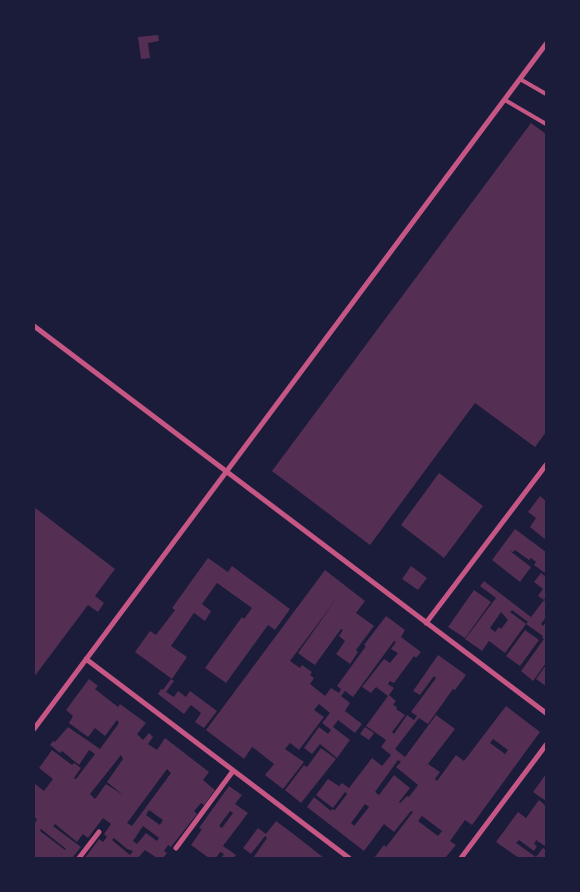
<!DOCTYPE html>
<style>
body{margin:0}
#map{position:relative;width:580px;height:892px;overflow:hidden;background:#1b1b3a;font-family:Jost,sans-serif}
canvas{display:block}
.frame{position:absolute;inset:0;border:35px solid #1b1b3a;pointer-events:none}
</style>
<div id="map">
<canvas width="580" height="892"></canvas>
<div class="frame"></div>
</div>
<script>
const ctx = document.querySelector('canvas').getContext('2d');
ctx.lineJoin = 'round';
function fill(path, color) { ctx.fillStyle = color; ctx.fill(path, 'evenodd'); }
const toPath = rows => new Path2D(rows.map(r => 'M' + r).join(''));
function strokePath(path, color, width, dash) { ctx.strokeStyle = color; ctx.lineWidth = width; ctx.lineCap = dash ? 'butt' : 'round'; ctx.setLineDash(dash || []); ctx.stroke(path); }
fill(toPath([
 [158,35,159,41,148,43,150,58,141,59,138,37],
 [531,123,546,134,546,432,535,447,475,403,370,545,272,471],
 [439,473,483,506,444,558,401,525],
 [540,496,546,501,546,540,530,527,536,518,528,512],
 [34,507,115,569,95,596,104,603,98,612,88,605,34,677],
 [515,529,546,552,545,573,534,565,536,562,531,558,529,560,515,550,513,552,510,551,531,567,520,582,492,560],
 [208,558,228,572,232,566,290,609,275,630,268,625,226,683,205,668,242,617,244,619,252,608,217,583,202,604,211,611,205,621,194,613,171,646,187,657,172,679,135,652,150,631,156,635,175,610,172,608],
 [411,566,427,578,418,590,402,579],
 [325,570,365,601,356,613,374,626,356,650,358,652,350,664,336,654,345,641,339,636,343,630,341,629,315,665,306,659,298,653,337,598,290,661,300,668,302,665,312,672,310,675,314,678,310,684,325,696,331,688,339,693,341,689,337,686,366,646,364,645,386,616,405,630,401,637,421,652,416,658,414,656,394,683,390,681,388,684,394,688,389,695,396,701,393,705,397,707,396,709,405,715,392,732,394,734,407,715,414,720,417,716,411,712,436,678,434,676,420,695,413,691,438,655,466,675,455,690,453,689,428,724,419,718,395,749,405,757,436,715,455,729,428,764,440,772,435,779,437,781,456,755,464,761,506,706,540,732,472,825,465,820,450,841,456,845,445,858,374,858,384,845,386,847,413,812,411,811,394,832,384,824,364,851,307,807,314,797,331,811,332,809,335,810,347,794,345,792,333,808,316,795,328,779,339,786,342,783,349,788,372,758,382,766,391,755,381,747,386,740,366,726,388,696,376,687,371,693,362,687,384,659,390,663,398,653,391,649,396,642,394,641,353,697,345,691,341,696,350,703,345,711,362,724,355,733,338,720,333,727,350,740,337,758,320,744,312,754,304,748,319,727,328,734,331,730,322,723,330,713,319,704,314,710,324,717,299,750,290,743,285,749,304,762,283,789,265,775,274,764,255,749,252,747,244,759,206,730],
 [493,739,508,750,505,754,490,743],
 [398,760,401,762,396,767,418,785,409,797,407,796,400,803,399,802,410,788,394,775,379,795,375,792],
 [365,804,369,807,354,826,351,823],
 [422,816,442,831,438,836,418,821],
 [541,573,546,577,546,597,544,600,538,596,543,589,534,582],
 [484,581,531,617,544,600,546,602,546,617,541,624,543,626,546,622,546,663,533,681,521,671,544,639,542,638,543,636,526,624,528,622,512,610,510,612,526,624,505,653,489,641,482,651,465,639,496,598,480,586],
 [501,612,508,620,501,629,499,627,495,632,490,628],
 [474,590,491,602,465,638,448,627],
 [525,630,539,640,520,666,506,656],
 [546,665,546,686,536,679],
 [89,679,98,686,95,689,118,707,120,704,146,723,137,734,143,740,149,733,153,737,148,744,157,750,165,738,209,772,203,780,215,790,204,805,201,803,194,811,197,814,171,847,168,845,164,851,167,853,163,858,157,858,145,850,138,858,85,858,99,839,103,842,107,837,104,834,111,824,103,818,88,838,83,834,77,842,55,824,53,826,81,847,72,858,38,858,37,857,34,858,34,825,37,819,34,817,34,783,44,791,53,779,39,768,52,750,72,765,74,763,81,768,74,778,76,779,95,754,89,750,79,765,62,751,60,753,50,745,53,741,55,742,68,727,100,749,119,723,117,720,105,736,95,728,88,737,69,723,73,716,66,710],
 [121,755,123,759,107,782,123,795,106,784,95,799,90,794],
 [167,769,171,773,132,826,127,823],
 [149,810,163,820,160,825,146,815],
 [143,826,159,838,157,841,146,833,137,844,133,841],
 [41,829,66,849,65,850,40,831],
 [114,838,127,849,133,851,130,855,112,840],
 [171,679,174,681,166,692,174,697,178,691,186,697,190,691,217,711,204,728,195,722,201,713,191,705,184,714,158,694,161,689,163,690],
 [365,727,374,733,369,740,360,734],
 [321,748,336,759,301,803,285,790,304,765,307,767],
 [546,774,546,801,533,792],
 [229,786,242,795,235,804,248,813,223,846,236,855,233,858,221,858,224,854,220,852,216,858,209,858,191,845,202,829,199,828],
 [230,811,233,813,222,828,219,826],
 [539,800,546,806,546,844,545,846,537,841,537,839,534,844,537,846,534,851,519,840,516,843,536,857,543,848,546,850,546,858,519,858,496,842,518,812,526,818],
 [276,821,296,836,324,858,253,858,267,838,265,836,251,854,243,848,258,828,266,834]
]), '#542f53');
strokePath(toPath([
 [520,79,546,94],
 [505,100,546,124]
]), '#c65784', 4);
strokePath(toPath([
 [34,326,546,713],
 [426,623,546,465],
 [86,659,349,858],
 [34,729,546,44],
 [176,848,233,771],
 [79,858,99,832],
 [461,858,546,745]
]), '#c65784', 5);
</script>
